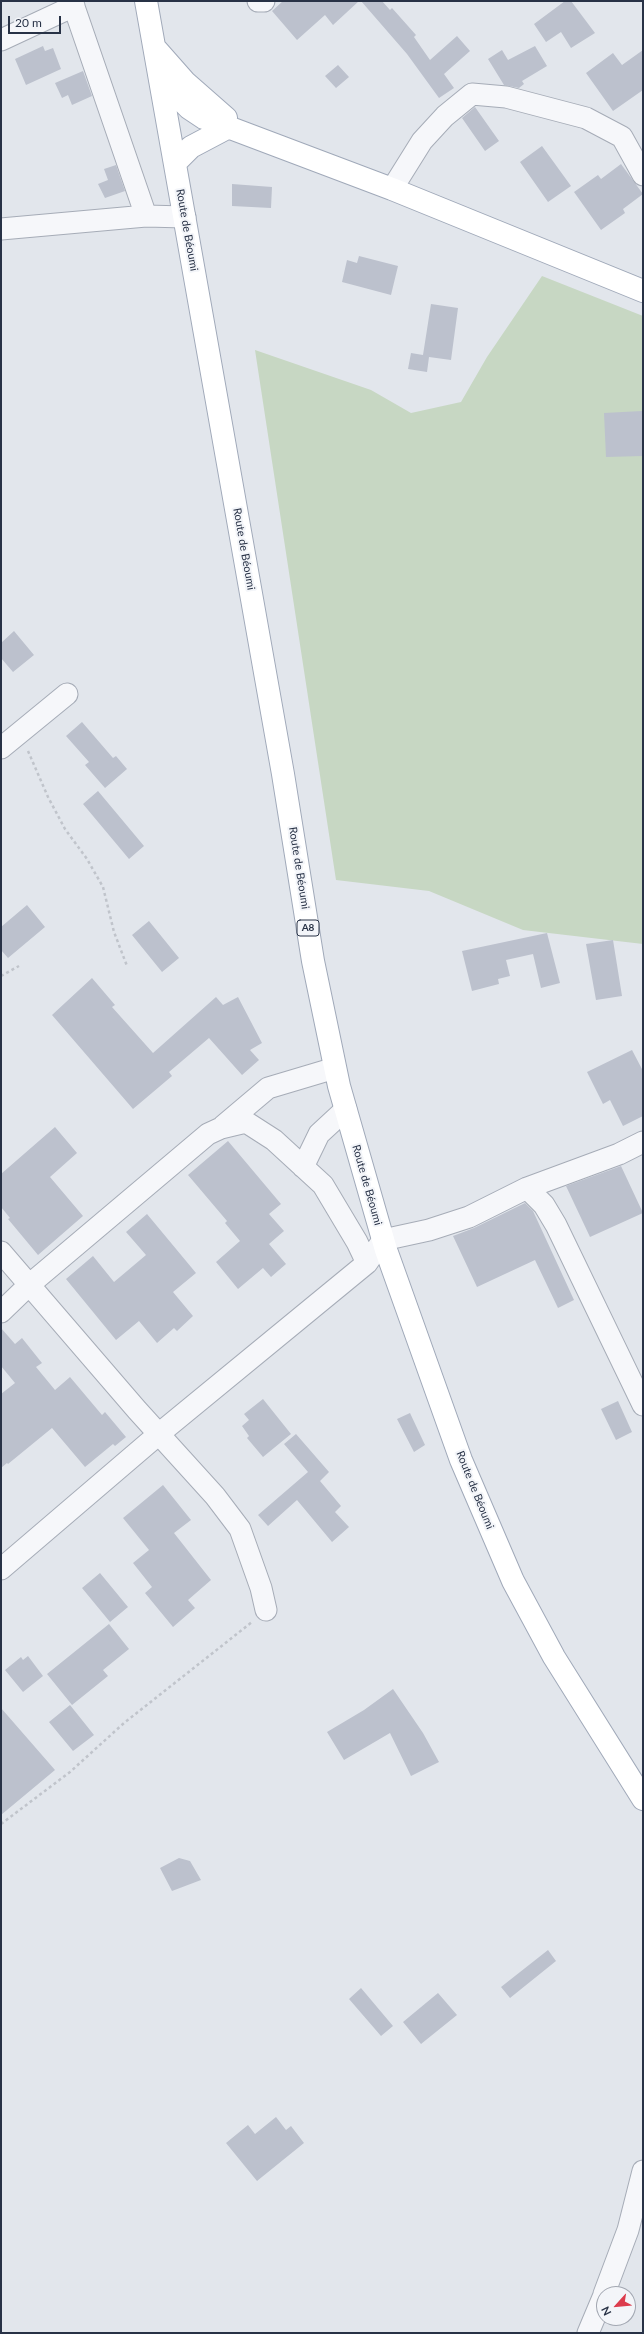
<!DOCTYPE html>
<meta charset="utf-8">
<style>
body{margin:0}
#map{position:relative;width:644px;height:2334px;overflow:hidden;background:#e2e6ec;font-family:Lato,sans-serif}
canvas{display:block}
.frame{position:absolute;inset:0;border:2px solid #283246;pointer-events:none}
.north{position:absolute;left:596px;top:2286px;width:40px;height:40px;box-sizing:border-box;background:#f3f5f9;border:1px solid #a2a7b1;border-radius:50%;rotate:243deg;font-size:11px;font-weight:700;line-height:16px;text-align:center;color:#283246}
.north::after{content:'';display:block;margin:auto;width:14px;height:18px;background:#dc3c4d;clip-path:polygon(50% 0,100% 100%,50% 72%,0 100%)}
.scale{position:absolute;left:8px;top:16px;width:53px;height:18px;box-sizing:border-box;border:2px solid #283246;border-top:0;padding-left:5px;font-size:12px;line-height:14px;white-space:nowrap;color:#283246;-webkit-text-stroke:3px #f3f5f9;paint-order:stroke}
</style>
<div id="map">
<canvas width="644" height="2334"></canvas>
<div class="frame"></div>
<div class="north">N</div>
<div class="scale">20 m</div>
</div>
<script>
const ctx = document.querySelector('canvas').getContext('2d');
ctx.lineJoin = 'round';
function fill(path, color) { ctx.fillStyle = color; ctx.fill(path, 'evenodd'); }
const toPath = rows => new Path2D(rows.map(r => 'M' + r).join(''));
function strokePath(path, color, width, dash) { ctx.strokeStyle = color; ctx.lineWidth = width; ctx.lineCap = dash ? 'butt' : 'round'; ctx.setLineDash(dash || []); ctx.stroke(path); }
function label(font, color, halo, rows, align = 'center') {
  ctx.font = font + ' Lato,sans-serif'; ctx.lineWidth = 4; ctx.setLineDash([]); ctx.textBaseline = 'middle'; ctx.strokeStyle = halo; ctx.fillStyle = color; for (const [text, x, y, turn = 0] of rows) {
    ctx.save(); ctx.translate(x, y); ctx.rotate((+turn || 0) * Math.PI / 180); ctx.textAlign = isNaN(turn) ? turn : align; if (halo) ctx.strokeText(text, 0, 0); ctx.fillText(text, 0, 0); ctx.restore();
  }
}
fill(toPath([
 [542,276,643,316,643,944,523,930,429,891,336,880,255,350,371,390,411,413,461,402,487,357]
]), '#c7d7c3');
fill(toPath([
 [283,1,359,1,333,25,325,15,297,40,272,11],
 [361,1,382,1,390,10,392,8,416,35,414,37,430,60,457,36,470,51,444,74,454,88,439,98,407,54],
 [565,1,571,1,595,33,571,48,561,32,546,42,534,24],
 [43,46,45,51,53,48,61,69,26,85,15,59],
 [535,46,547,66,522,81,524,84,519,88,504,85,488,59,502,50,508,60],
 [643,50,643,90,613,111,586,73,613,53,622,65],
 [338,65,349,77,336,88,325,76],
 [83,71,92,96,72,105,68,95,62,98,55,83],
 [475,107,499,141,485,151,462,118],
 [542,146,571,186,548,202,520,162],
 [621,164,643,194,623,209,625,213,601,230,574,192,598,175,601,179],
 [116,165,125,191,105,198,98,184,108,180,104,169],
 [232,184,272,187,271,208,232,206],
 [359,256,398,266,391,295,342,282,347,260,357,263],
 [431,304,458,308,451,360,429,357,427,372,408,369,411,353,423,355],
 [642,411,643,456,606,457,604,413],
 [14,631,34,655,13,672,1,658,1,643],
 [82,722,113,758,116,756,127,769,105,788,85,765,89,762,66,736],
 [98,791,144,846,129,859,83,804],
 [27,905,45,927,8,958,1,950,1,927],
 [149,921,179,958,162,972,132,935],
 [547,933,560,983,541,988,533,954,506,960,510,976,498,979,499,984,472,991,462,951],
 [613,940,622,996,596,1000,586,944],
 [92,978,115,1005,112,1007,153,1053,216,997,223,1005,238,997,262,1043,250,1050,259,1060,242,1075,209,1038,169,1072,172,1076,133,1109,52,1015],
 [632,1050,643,1071,643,1116,623,1126,610,1100,603,1104,587,1072],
 [55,1127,77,1153,50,1177,83,1216,38,1255,8,1219,10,1218,1,1207,1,1174],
 [228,1141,281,1204,269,1214,284,1231,269,1244,286,1264,271,1277,263,1268,238,1289,216,1262,240,1241,225,1223,227,1221,188,1175],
 [621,1166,643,1213,590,1237,566,1186],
 [525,1203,533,1211,574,1300,558,1308,535,1260,477,1287,453,1236,474,1228],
 [147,1214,196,1273,173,1292,193,1316,177,1331,174,1328,157,1343,139,1321,116,1340,66,1279,93,1256,114,1282,146,1255,126,1232],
 [1,1328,15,1344,22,1338,42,1363,36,1367,55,1390,70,1377,102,1415,105,1412,126,1437,115,1446,113,1444,85,1467,52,1428,8,1464,7,1463,1,1468,1,1394,15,1383,1,1366],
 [263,1399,291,1434,263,1457,247,1438,249,1436,242,1426,249,1420,244,1414],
 [618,1401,632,1432,616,1440,601,1409],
 [410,1413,425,1445,414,1452,397,1419],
 [296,1434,329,1472,320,1481,341,1506,335,1512,349,1527,332,1542,297,1500,268,1526,258,1515,308,1472,284,1444],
 [163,1485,191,1520,174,1533,211,1580,188,1600,195,1608,173,1627,145,1593,152,1587,133,1563,149,1550,123,1518],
 [100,1573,128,1607,110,1622,82,1588],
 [109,1624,129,1649,103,1670,108,1676,72,1705,47,1674],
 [28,1656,43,1676,23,1692,5,1670,21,1657,23,1660],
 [393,1689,423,1733,439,1762,411,1776,390,1733,344,1760,327,1732,364,1710],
 [70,1705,94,1735,73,1751,49,1722],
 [1,1708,55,1770,1,1815],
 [179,1858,190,1861,201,1880,172,1891,160,1868],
 [548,1950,556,1961,510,1998,501,1987],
 [361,1988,393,2026,381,2036,349,1999],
 [438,1993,457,2015,421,2044,403,2022],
 [276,2117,286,2130,291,2126,304,2143,257,2181,226,2143,248,2125,255,2134]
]), '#bcc1cd');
const minor = toPath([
 [72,1,146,216],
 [258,1,264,1],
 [1,40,74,6],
 [392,189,422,141,445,116,472,94,506,97,586,118,622,137,643,175],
 [1,229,146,216,185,217],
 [1,748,67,694],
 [223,1126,268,1088,335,1068],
 [303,1167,319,1134,346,1109],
 [527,1188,544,1205,556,1225,643,1405],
 [1,1252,137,1410,215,1496,240,1529,261,1588,266,1610],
 [1,1312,29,1285,208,1134,221,1128,246,1122,274,1140,323,1185,357,1242,367,1263],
 [1,1569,160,1433,367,1263,383,1240,429,1230,469,1217,527,1188,619,1154,643,1142],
 [604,2294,628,2230,643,2171],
 [588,2333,604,2295]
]);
const major = toPath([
 [146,1,283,774,313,961,339,1086,386,1250,461,1460,513,1581,554,1657,643,1799],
 [155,48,185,82,226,118],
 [161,79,189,108,204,118,392,189,643,291],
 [175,163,191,147,227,128]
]);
strokePath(minor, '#a6acb7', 23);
strokePath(major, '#a0a9b9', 24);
strokePath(toPath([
 [28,751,48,797,65,829,87,859,103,887,114,932,127,966],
 [1,976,19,966],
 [1,1824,70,1772,124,1723,252,1622]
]), '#c0c4cb', 2.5, [3, 3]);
strokePath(minor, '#f6f7fa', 21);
strokePath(major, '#fff', 22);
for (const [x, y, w] of [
 [308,928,22]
]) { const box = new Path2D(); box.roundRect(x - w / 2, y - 8, w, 16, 3); ctx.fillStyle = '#f3f5f9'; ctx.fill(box); strokePath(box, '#283246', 1); }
label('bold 10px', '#283246', null, [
 ["A8",308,928]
]);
label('11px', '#283246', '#f3f5f9', [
 ["Route de Béoumi",187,230,80],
 ["Route de Béoumi",244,549,80],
 ["Route de Béoumi",299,868,81],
 ["Route de Béoumi",367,1185,74],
 ["Route de Béoumi",475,1490,68]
]);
</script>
